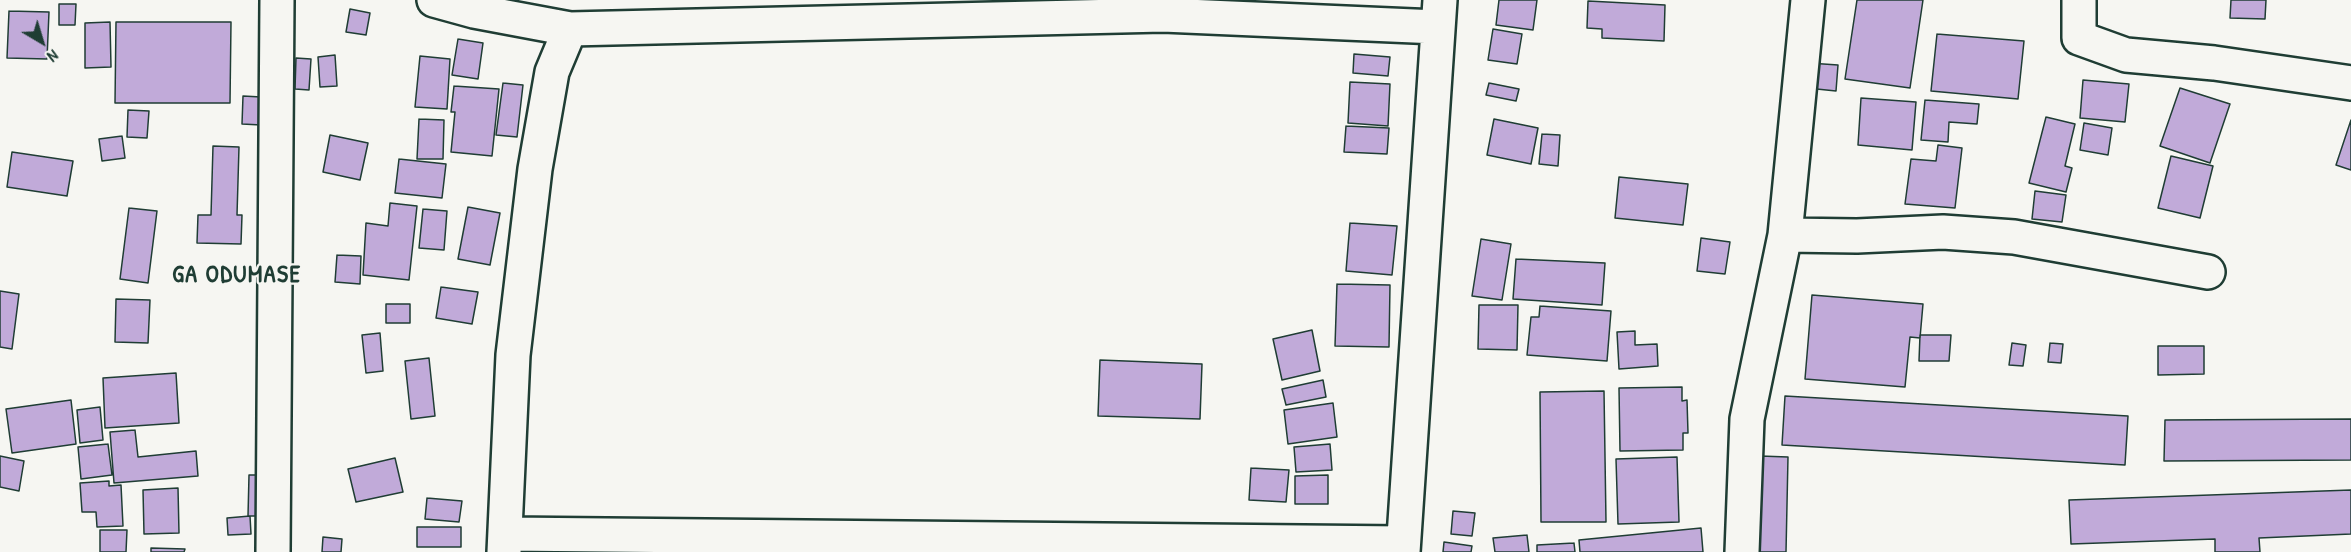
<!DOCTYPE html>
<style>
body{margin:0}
#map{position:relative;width:2351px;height:552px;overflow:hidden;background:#f6f6f2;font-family:"Patrick Hand",sans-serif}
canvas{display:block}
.north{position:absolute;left:12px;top:12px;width:60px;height:60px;-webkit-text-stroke:4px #f6f6f2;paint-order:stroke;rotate:142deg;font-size:16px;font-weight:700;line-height:24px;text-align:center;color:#1f3d34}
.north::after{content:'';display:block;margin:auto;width:21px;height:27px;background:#1f3d34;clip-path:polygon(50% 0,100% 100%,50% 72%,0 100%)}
</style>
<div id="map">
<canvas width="2351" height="552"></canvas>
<div class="north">N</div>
</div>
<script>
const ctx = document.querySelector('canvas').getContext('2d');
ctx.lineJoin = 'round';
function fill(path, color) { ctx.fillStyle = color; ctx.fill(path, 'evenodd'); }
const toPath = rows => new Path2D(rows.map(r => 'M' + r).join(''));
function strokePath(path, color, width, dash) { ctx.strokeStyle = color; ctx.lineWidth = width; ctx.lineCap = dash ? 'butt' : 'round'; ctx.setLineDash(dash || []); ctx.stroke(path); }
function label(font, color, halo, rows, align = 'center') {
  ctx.font = font + ' "Patrick Hand",sans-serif'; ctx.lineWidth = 4.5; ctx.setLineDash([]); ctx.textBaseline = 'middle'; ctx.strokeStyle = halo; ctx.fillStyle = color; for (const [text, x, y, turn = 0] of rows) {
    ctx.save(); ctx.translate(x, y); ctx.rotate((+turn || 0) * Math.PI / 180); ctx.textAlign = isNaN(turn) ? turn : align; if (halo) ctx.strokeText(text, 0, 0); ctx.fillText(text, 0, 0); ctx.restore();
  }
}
const building = toPath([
 [1499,0,1537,0,1533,30,1496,25,1499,0],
 [1857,0,1923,0,1910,88,1845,79,1857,0],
 [2231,0,2266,0,2265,19,2230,18,2231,0],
 [1588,1,1665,5,1664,41,1602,38,1602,29,1587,28,1588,1],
 [59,4,76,4,75,25,59,25,59,4],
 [350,9,370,13,366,35,346,32,350,9],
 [9,11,49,12,47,59,7,58,9,11],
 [110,22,111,67,85,68,85,23,110,22],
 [116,22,231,22,230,103,115,103,116,22],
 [1493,29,1522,34,1517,64,1488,60,1493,29],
 [1937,34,2024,41,2018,99,1931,91,1937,34],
 [458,39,483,43,478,79,452,75,458,39],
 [1354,54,1390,57,1388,76,1353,73,1354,54],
 [335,55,337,86,320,87,318,57,335,55],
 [420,56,450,59,447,109,415,107,420,56],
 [296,58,311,59,309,90,295,89,296,58],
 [1809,63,1838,65,1836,91,1807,88,1809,63],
 [2083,80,2129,84,2125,122,2080,118,2083,80],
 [1350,82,1390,84,1388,126,1348,123,1350,82],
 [503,83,523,85,517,137,496,135,503,83],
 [1489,83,1519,89,1516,101,1486,95,1489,83],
 [454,86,499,89,492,156,451,152,455,112,451,112,454,86],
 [2180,88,2230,104,2210,163,2160,146,2180,88],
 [243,96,261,97,261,125,242,124,243,96],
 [1861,98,1916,102,1912,150,1858,145,1861,98],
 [1925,100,1979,104,1977,124,1949,122,1948,142,1921,140,1925,100],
 [128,110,149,111,147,138,127,137,128,110],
 [2046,117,2075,124,2065,166,2072,168,2066,192,2029,183,2046,117],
 [419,119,444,120,443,159,417,159,419,119],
 [1494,119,1538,128,1531,164,1487,155,1494,119],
 [2351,120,2351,170,2336,165,2351,120],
 [2084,123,2112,128,2108,155,2080,150,2084,123],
 [1346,126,1389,128,1387,154,1344,152,1346,126],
 [1542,134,1560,135,1558,166,1539,164,1542,134],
 [330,135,368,143,360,180,323,172,330,135],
 [122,136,125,158,102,161,99,139,122,136],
 [1938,145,1962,148,1955,208,1905,204,1911,159,1936,161,1938,145],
 [213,146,239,147,237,215,242,215,241,244,197,243,198,215,211,215,213,146],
 [12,152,73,161,67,196,7,187,12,152],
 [2171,156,2213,166,2200,218,2158,208,2171,156],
 [399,159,446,164,442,198,395,193,399,159],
 [1619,177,1688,184,1683,225,1615,218,1619,177],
 [2035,191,2066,195,2062,222,2032,219,2035,191],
 [390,203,417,206,409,280,363,275,366,223,388,226,390,203],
 [468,207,500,213,490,265,458,259,468,207],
 [129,208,157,211,148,283,120,279,129,208],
 [423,209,447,211,444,250,419,248,423,209],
 [1350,223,1397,226,1392,275,1346,271,1350,223],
 [1701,238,1730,242,1725,274,1697,271,1701,238],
 [1481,239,1511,244,1502,300,1472,296,1481,239],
 [337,255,361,256,360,284,335,282,337,255],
 [1516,259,1605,263,1602,305,1513,299,1516,259],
 [1337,284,1390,285,1389,347,1335,346,1337,284],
 [441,287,478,292,472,324,436,318,441,287],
 [0,291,19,294,12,349,0,347,0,291],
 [1812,295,1923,304,1920,338,1910,337,1905,387,1805,379,1812,295],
 [116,299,150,300,148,343,115,342,116,299],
 [386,304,410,304,410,323,386,323,386,304],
 [1479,305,1518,305,1517,350,1478,349,1479,305],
 [1540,306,1611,311,1607,361,1527,355,1531,317,1539,317,1540,306],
 [1312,330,1320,371,1282,380,1273,339,1312,330],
 [1635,331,1635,345,1657,344,1658,366,1619,369,1617,332,1635,331],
 [380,333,383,371,366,373,362,335,380,333],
 [1920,335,1951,335,1949,361,1919,361,1920,335],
 [2012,343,2026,345,2023,366,2009,365,2012,343],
 [2050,343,2063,344,2061,363,2048,362,2050,343],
 [2158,346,2204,346,2204,374,2158,375,2158,346],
 [429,358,435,416,411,419,405,361,429,358],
 [1100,360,1202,364,1200,419,1098,416,1100,360],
 [176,373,179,423,105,428,103,378,176,373],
 [1323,380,1326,397,1286,405,1282,389,1323,380],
 [1682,387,1682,401,1687,400,1688,433,1683,433,1683,450,1620,451,1619,388,1682,387],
 [1604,391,1606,522,1541,522,1540,392,1604,391],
 [1785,396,2128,416,2125,465,1782,445,1785,396],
 [71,400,76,444,12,453,6,409,71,400],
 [1333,403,1337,437,1288,444,1284,410,1333,403],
 [100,407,103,440,80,443,77,410,100,407],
 [2351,419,2351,460,2164,461,2165,420,2351,419],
 [135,430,138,457,196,451,198,476,114,483,110,432,135,430],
 [108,444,112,475,81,479,78,447,108,444],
 [1330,444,1332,470,1296,472,1294,447,1330,444],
 [0,456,24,461,19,491,0,487,0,456],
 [1760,456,1788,457,1786,552,1758,552,1760,456],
 [1677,457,1679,522,1618,524,1616,459,1677,457],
 [395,458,403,492,356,502,348,469,395,458],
 [1251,468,1289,470,1286,502,1249,500,1251,468],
 [249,475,266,475,266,516,248,516,249,475],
 [1328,475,1328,504,1295,504,1295,476,1328,475],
 [109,481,109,486,121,485,123,526,97,527,96,512,82,512,80,483,109,481],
 [178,488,179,533,144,534,143,490,178,488],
 [2351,490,2351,534,2259,538,2260,552,2215,552,2215,539,2071,544,2069,500,2351,490],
 [427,498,462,501,459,522,425,519,427,498],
 [1453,511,1475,513,1472,536,1451,534,1453,511],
 [250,516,251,534,228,535,227,518,250,516],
 [417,527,461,527,461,547,417,547,417,527],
 [1701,528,1703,552,1580,552,1579,540,1701,528],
 [100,530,127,530,126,552,100,552,100,530],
 [1527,535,1529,552,1495,552,1493,538,1527,535],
 [323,537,342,539,341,552,322,552,323,537],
 [1444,542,1472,546,1471,552,1443,552,1444,542],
 [1574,543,1575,552,1537,552,1537,545,1574,543],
 [151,548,185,549,184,552,151,552,151,548]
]);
fill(building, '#c1aad9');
strokePath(building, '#1f3d34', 1.5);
const minor = toPath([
 [434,0,474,11,570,29,1163,15,1437,27],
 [2079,0,2079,38,2126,55,2214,63,2351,83],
 [1785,235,1857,236,1943,232,2014,237,2208,272],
 [507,534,1403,543],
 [273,552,277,0],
 [504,552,513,355,535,169,552,72,570,29],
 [1403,552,1440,0],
 [1742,552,1747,419,1785,235,1808,0]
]);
strokePath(minor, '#1f3d34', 38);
strokePath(minor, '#f6f6f2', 33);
ctx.letterSpacing = '1.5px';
label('bold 24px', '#1f3d34', '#f6f6f2', [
 ["GA ODUMASE",237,276]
]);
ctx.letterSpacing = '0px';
</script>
